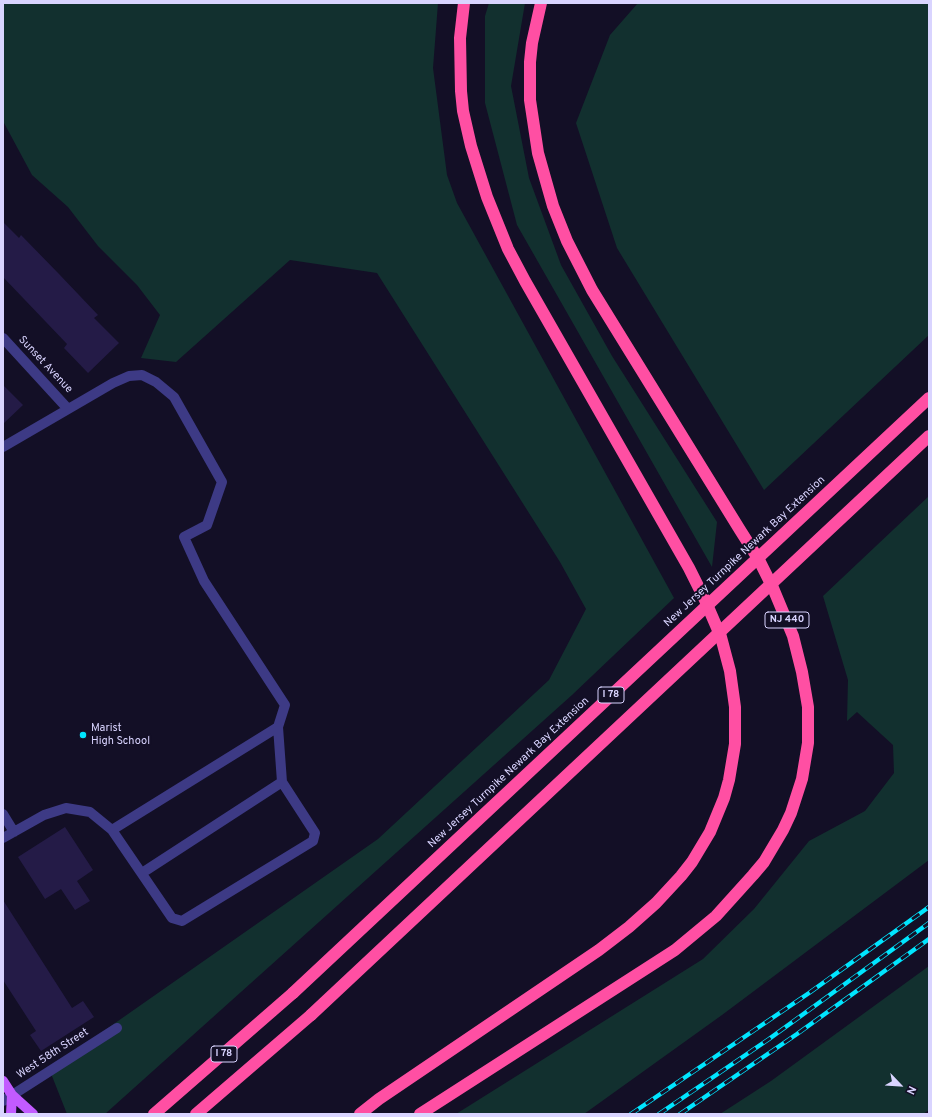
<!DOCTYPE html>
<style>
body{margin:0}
#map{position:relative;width:932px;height:1117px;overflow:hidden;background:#130f26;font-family:Overpass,sans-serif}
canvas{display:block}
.frame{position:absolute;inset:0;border:4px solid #d9d4ff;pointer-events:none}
.north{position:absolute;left:880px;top:1065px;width:40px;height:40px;-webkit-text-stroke:3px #130f26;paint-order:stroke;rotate:115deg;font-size:11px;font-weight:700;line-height:16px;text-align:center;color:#d9d4ff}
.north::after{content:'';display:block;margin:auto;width:14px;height:18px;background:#d9d4ff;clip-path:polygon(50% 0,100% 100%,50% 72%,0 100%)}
</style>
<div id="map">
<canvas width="932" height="1117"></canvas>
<div class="frame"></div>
<div class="north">N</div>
</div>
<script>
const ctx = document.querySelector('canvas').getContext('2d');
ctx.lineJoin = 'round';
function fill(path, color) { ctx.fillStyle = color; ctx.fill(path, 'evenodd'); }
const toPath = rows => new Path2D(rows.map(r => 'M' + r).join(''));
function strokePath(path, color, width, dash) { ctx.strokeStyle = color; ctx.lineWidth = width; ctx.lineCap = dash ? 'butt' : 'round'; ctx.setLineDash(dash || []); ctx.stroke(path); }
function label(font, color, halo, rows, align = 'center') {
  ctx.font = font + ' Overpass,sans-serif'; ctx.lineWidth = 4; ctx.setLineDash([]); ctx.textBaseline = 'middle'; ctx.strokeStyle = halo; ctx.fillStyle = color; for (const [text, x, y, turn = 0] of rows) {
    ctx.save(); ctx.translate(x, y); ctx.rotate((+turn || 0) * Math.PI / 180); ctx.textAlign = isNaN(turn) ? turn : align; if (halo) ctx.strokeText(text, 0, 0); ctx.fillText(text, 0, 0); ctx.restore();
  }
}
fill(toPath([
 [3,3,438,3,433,68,447,175,457,203,674,598,572,695,105,1114,67,1114,50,1071,48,1070,378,839,549,680,586,609,560,562,377,273,290,260,176,362,141,358,160,315,137,285,98,246,68,207,32,175,3,121],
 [489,3,525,3,511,86,529,178,561,265,612,356,717,522,712,567,517,225,485,103,485,16],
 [638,3,929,3,929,335,764,490,617,248,576,123,610,35],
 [929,496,929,860,722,1015,584,1114,456,1114,703,959,754,909,809,841,865,811,894,773,893,745,857,712,847,721,848,680,823,596],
 [929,966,929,1110,923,1114,720,1114,771,1081]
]), '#12302f');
fill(toPath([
 [3,222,19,238,21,235,59,274,98,315,94,318,119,343,88,373,64,348,67,344,3,277],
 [3,385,23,405,3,424],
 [65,827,93,870,77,881,90,901,75,910,61,889,45,899,18,857],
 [3,900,72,1008,83,1001,94,1017,41,1051,30,1035,36,1031,3,980]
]), '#241b47');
strokePath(toPath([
 [3,338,68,409],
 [3,447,113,383,129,376,142,375,156,382,174,397,222,482,207,525,184,537,204,581,285,705,278,727,282,782],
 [3,814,14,832],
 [112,830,278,727],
 [3,838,44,815,66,808,90,812,112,830,172,918,182,921,313,841,315,833,282,782,142,873],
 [3,1101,117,1028]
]), '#3d3a85', 10);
strokePath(toPath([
 [3,1081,12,1095,33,1114],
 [11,1114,12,1095]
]), '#c25bff', 10);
strokePath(toPath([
 [154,1114,293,993],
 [196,1114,311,1015],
 [360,1114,379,1099,599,950,629,927,656,903,681,876,692,862,710,832,724,798,729,780,735,744,735,707,730,671,721,637,705,600,689,568,525,281,508,249,487,197,471,146,463,111,461,91,460,38,464,3],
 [420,1114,675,950,716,916,753,875,764,862,783,830,791,813,802,779,808,743,808,707,802,672,793,636,773,588,759,560,740,530,592,290,567,241,553,206,538,153,530,100,530,62,532,43,541,3]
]), '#ff4fa3', 12);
const rail = toPath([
 [631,1114,809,993,929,907],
 [659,1114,769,1039,929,923],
 [680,1114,797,1034,929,939]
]);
strokePath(rail, '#00e5ff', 4.5);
strokePath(rail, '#130f26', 3, [9]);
strokePath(toPath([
 [293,993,929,398],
 [311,1015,929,436]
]), '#ff4fa3', 12);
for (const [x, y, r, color] of [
 [83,735,4,"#00e5ff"]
]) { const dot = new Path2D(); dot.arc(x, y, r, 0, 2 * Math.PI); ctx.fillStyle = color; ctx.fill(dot); strokePath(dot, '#130f26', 1.5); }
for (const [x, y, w] of [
 [787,620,44],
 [611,695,26],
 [224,1054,26]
]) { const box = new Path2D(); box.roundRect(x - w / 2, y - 8, w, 16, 3); ctx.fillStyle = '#130f26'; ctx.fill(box); strokePath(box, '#d9d4ff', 1); }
label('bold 10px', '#d9d4ff', null, [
 ["NJ 440",787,620],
 ["I 78",611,695],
 ["I 78",224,1054]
]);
label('11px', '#d9d4ff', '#130f26', [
 ["Sunset Avenue",45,365,47],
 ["New Jersey Turnpike Newark Bay Extension",745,552,-43],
 ["New Jersey Turnpike Newark Bay Extension",509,773,-43],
 ["West 58th Street",53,1054,-33]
]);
label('11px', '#d9d4ff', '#130f26', [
 ["Marist",91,729],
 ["High School",91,742]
], 'left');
</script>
